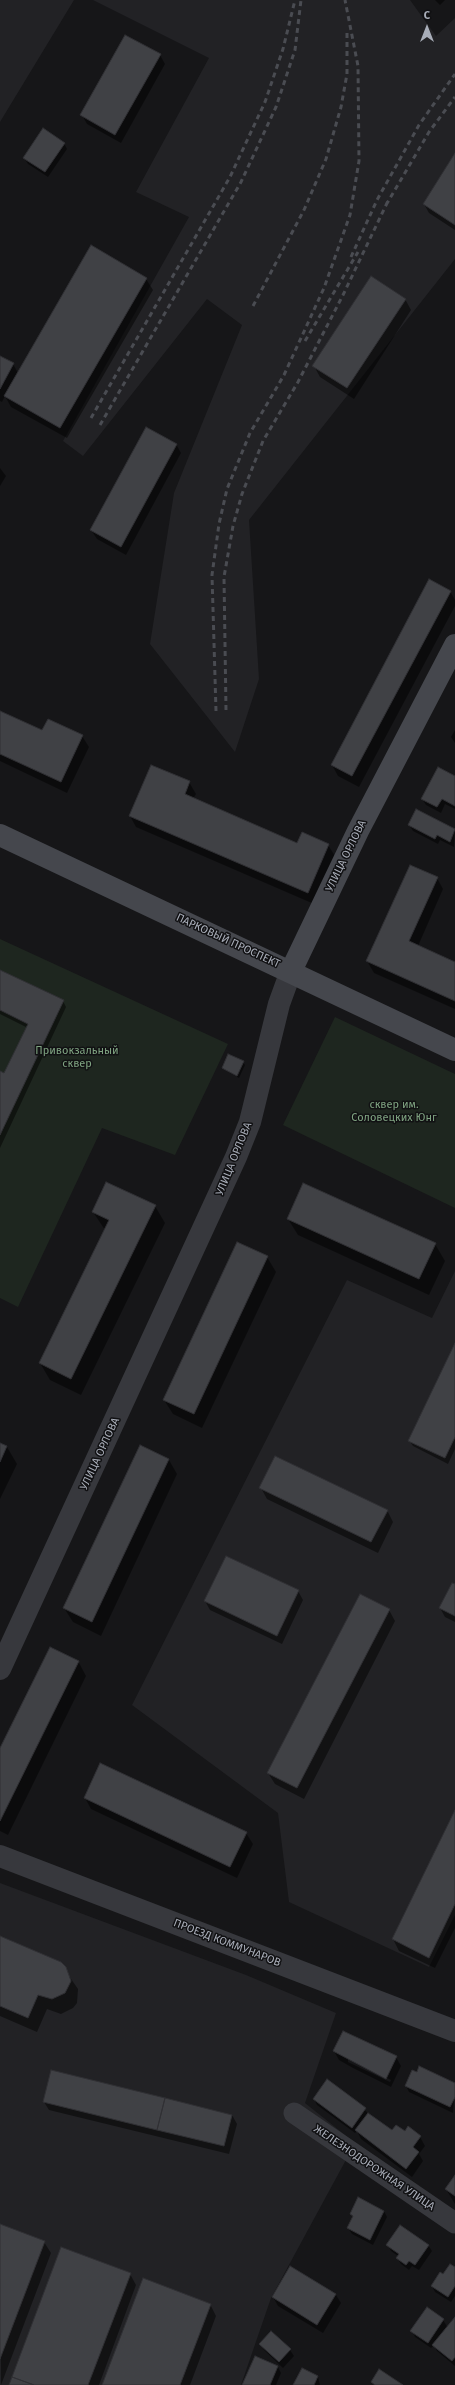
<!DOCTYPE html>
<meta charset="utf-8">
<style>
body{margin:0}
#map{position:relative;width:455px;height:2385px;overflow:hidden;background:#161618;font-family:"Fira Sans",sans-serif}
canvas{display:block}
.north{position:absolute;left:407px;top:8px;width:40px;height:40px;-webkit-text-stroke:3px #111113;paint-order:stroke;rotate:0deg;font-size:11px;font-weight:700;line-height:16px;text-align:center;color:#a8adb8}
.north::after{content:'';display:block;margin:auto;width:14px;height:18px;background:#a8adb8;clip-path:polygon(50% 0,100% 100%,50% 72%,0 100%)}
</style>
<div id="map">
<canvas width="455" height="2385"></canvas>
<div class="north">С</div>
</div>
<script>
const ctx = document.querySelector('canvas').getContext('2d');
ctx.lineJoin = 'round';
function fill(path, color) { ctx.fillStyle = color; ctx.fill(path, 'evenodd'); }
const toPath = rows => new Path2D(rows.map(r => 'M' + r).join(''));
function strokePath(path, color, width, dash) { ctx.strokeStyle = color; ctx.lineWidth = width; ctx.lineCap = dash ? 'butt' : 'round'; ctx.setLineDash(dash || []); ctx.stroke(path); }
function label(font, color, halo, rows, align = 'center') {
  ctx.font = font + ' "Fira Sans",sans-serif'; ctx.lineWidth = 3; ctx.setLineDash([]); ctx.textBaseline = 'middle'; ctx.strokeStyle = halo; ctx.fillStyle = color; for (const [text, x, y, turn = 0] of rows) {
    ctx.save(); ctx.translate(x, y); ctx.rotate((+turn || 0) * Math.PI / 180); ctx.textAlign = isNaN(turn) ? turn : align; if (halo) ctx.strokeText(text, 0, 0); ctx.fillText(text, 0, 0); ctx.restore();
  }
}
fill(toPath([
 [0,0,74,0,0,122],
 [93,0,410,0,436,36,455,18,455,259,249,520,259,679,235,752,150,644,174,493,242,325,207,299,83,456,63,441,189,217,136,192,209,58],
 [455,1271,455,1915,429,1967,289,1902,278,1813,132,1705,347,1280,432,1318],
 [0,1883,246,1975,336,2013,305,2103,350,2139,347,2158,271,2298,241,2385,0,2385]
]), '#222225');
fill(toPath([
 [0,939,228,1044,175,1155,102,1128,18,1307,0,1298],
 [335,1017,455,1074,455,1208,283,1125]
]), '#1e261f');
fill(toPath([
 [435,0,445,0,440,5],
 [160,55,165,64,121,143,87,124,82,115],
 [64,143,67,149,48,177,28,164,24,158],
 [455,155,455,230,429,213,424,204],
 [146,279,153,290,67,438,11,407,5,396,2,402,0,401,0,357,13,364,18,373],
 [405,299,411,310,354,399,320,377,314,366],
 [176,444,181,453,126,555,97,539,91,530],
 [0,468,6,476,0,486],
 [450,591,455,600,455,606,359,787,338,776,332,765],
 [0,712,43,732,82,736,89,747,67,793,0,761],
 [455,730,455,743,451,737],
 [455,777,455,809,445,804,441,813,426,805,422,799],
 [189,782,196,794,193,799,298,844,328,845,335,856,314,904,136,827,130,816],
 [417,810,455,830,454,847,440,840,438,844,413,831,409,825],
 [437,878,443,889,418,946,455,963,455,1009,374,973,367,961],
 [0,971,63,1001,66,1007,0,1148,0,1072,5,1075,28,1028,0,1014],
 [243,1062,245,1065,239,1078,223,1068],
 [155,1206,165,1223,81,1395,50,1380,40,1363,105,1230,93,1212],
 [288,1219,435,1244,445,1261,429,1295,298,1235],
 [267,1257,276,1272,202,1428,173,1414,164,1400],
 [455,1346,455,1449,448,1464,413,1446,409,1440],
 [0,1444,7,1447,17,1464,0,1499],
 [141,1447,169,1460,177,1474,101,1636,73,1622,64,1608],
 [261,1488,387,1510,393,1522,378,1553,267,1499],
 [455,1585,455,1622,445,1617,440,1608],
 [298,1591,303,1600,282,1644,210,1610,205,1601],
 [389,1610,395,1621,304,1799,275,1784,268,1773],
 [78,1661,86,1676,8,1835,0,1831,0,1750],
 [85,1798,246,1833,253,1844,237,1878,91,1809],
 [455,1812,455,1928,435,1968,399,1951,393,1939],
 [0,1937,60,1963,78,1989,77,2003,73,2008,61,2014,47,2009,37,2032,0,2016],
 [334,2051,396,2057,401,2066,391,2087,353,2068,339,2060],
 [348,2059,391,2080,390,2082,348,2062],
 [327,2080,392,2132,405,2132,420,2137,425,2146,419,2154,423,2161,412,2177,361,2139,357,2131,355,2133,317,2105,314,2099],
 [455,2084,453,2113,409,2092,406,2086],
 [44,2102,232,2115,237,2124,229,2154,49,2110],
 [455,2177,455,2204,446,2189],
 [384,2211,387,2217,373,2245,352,2234,348,2228,353,2218,351,2214],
 [0,2225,44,2242,51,2253,1,2385],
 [388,2245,428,2245,432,2251,419,2270,412,2266,409,2270,401,2264,397,2258,398,2256,391,2251],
 [291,2268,336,2295,341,2303,323,2333,278,2306,273,2297],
 [455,2268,455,2296,451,2302,435,2292,432,2286],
 [130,2274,136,2285,99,2385,10,2385],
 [210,2304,216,2316,190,2385,103,2385],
 [427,2309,443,2320,448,2328,455,2319,455,2366,437,2351,434,2345,431,2348,415,2337,412,2331],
 [260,2344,290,2350,294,2356,283,2368,264,2350],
 [255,2357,278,2367,281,2373,276,2385,243,2385],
 [302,2369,318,2377,320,2385,294,2385]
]), '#0007');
const building = toPath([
 [125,35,161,54,115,135,80,115,125,35],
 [43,128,65,143,45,172,23,158,43,128],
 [455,153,455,225,423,204,455,153],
 [91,245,147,278,60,428,4,396,91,245],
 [371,276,406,299,347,388,312,366,371,276],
 [0,356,14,363,0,389,0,356],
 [146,427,177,444,121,547,90,530,146,427],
 [429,579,451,591,352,776,331,765,429,579],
 [0,711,42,730,48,719,83,735,61,782,0,754,0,711],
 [151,765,190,781,185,794,297,843,302,832,329,844,308,893,129,816,151,765],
 [438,767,455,776,455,806,442,799,437,807,421,799,438,767],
 [416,809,455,829,450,842,437,835,435,839,408,825,416,809],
 [410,865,438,877,409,941,455,962,455,1001,366,961,410,865],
 [0,970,64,1000,0,1135,0,1071,4,1073,28,1024,0,1010,0,970],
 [228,1054,244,1061,237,1076,222,1068,228,1054],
 [106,1182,156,1205,71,1379,39,1363,109,1220,92,1212,106,1182],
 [303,1183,436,1243,419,1279,287,1219,303,1183],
 [237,1242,268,1256,194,1414,163,1400,237,1242],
 [455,1343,455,1437,445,1458,408,1441,455,1343],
 [0,1443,7,1446,0,1462,0,1443],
 [140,1445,169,1459,92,1622,63,1608,140,1445],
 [275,1456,388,1510,371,1542,259,1488,275,1456],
 [226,1556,299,1590,277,1636,204,1601,226,1556],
 [452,1583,455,1584,455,1616,439,1608,452,1583],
 [360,1594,390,1609,297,1788,267,1773,360,1594],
 [50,1647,79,1661,0,1821,0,1748,50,1647],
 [100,1763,247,1832,230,1867,84,1798,100,1763],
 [455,1810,455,1904,429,1958,392,1939,455,1810],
 [0,1936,61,1962,66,1967,71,1981,65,1993,52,1999,38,1995,28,2018,0,2006,0,1936],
 [343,2031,397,2056,386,2079,333,2051,343,2031],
 [419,2066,455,2083,455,2097,450,2107,405,2086,412,2070,417,2072,419,2066],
 [51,2070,165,2098,157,2130,43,2102,51,2070],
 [327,2079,366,2108,352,2128,313,2099,327,2079],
 [165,2098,232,2115,224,2146,157,2130,165,2098],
 [368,2113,392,2130,396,2125,405,2131,408,2126,421,2136,413,2147,419,2152,406,2169,355,2130,368,2113],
 [455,2175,455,2196,445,2189,455,2175],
 [358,2197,384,2211,370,2240,347,2228,353,2216,350,2214,358,2197],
 [0,2224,45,2241,0,2359,0,2224],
 [400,2225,429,2245,415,2265,409,2261,406,2265,396,2258,399,2254,386,2245,400,2225],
 [61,2247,131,2273,88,2385,34,2385,12,2377,61,2247],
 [450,2264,455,2267,455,2286,448,2297,431,2286,440,2272,443,2274,450,2264],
 [290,2266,336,2294,317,2325,272,2297,290,2266],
 [143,2278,211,2304,180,2385,102,2385,143,2278],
 [427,2307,444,2319,428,2343,410,2331,427,2307],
 [455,2317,455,2357,452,2361,432,2345,455,2317],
 [271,2331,291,2349,279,2362,259,2344,271,2331],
 [255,2356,278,2366,270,2385,242,2385,255,2356],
 [302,2368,318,2376,314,2385,293,2385,302,2368],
 [379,2369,403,2385,375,2385,371,2382,379,2369],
 [12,2377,34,2385,9,2385,12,2377]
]);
fill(building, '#404145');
strokePath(building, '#303034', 1);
strokePath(toPath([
 [294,2113,455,2223]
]), '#37383d', 21);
strokePath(toPath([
 [0,1669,236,1157,250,1122,279,1004,291,971],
 [0,1856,455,2031]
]), '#37383d', 22);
strokePath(toPath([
 [0,835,455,1050],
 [291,971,358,831,455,645]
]), '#45474d', 22);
strokePath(toPath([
 [386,205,429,132,455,97],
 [351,257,377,200,419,125,455,74],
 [253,306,304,210,326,159,341,107,347,74,347,32],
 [305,341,358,252],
 [91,418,230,177,265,102,283,49,295,0],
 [100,425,241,182,276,107,295,50,301,0],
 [226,710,224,577,233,526,242,494,263,441,298,382,343,295,388,201],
 [216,711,212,575,219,524,227,489,250,433,284,375,324,288,350,215,359,161,358,66,345,0]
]), '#4a4c52', 3, [5, 4]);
label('11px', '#a8adb8', '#111113', [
 ["УЛИЦА ОРЛОВА",346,856,-64],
 ["ПАРКОВЫЙ ПРОСПЕКТ",228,941,25],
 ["УЛИЦА ОРЛОВА",234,1159,-68],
 ["УЛИЦА ОРЛОВА",100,1454,-65],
 ["ПРОЕЗД КОММУНАРОВ",227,1943,21],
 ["ЖЕЛЕЗНОДОРОЖНАЯ УЛИЦА",374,2168,34]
]);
label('11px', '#7fa381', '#111113', [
 ["Привокзальный",77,1051],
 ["сквер",77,1064],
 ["сквер им.",394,1105],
 ["Соловецких Юнг",394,1118]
]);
</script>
